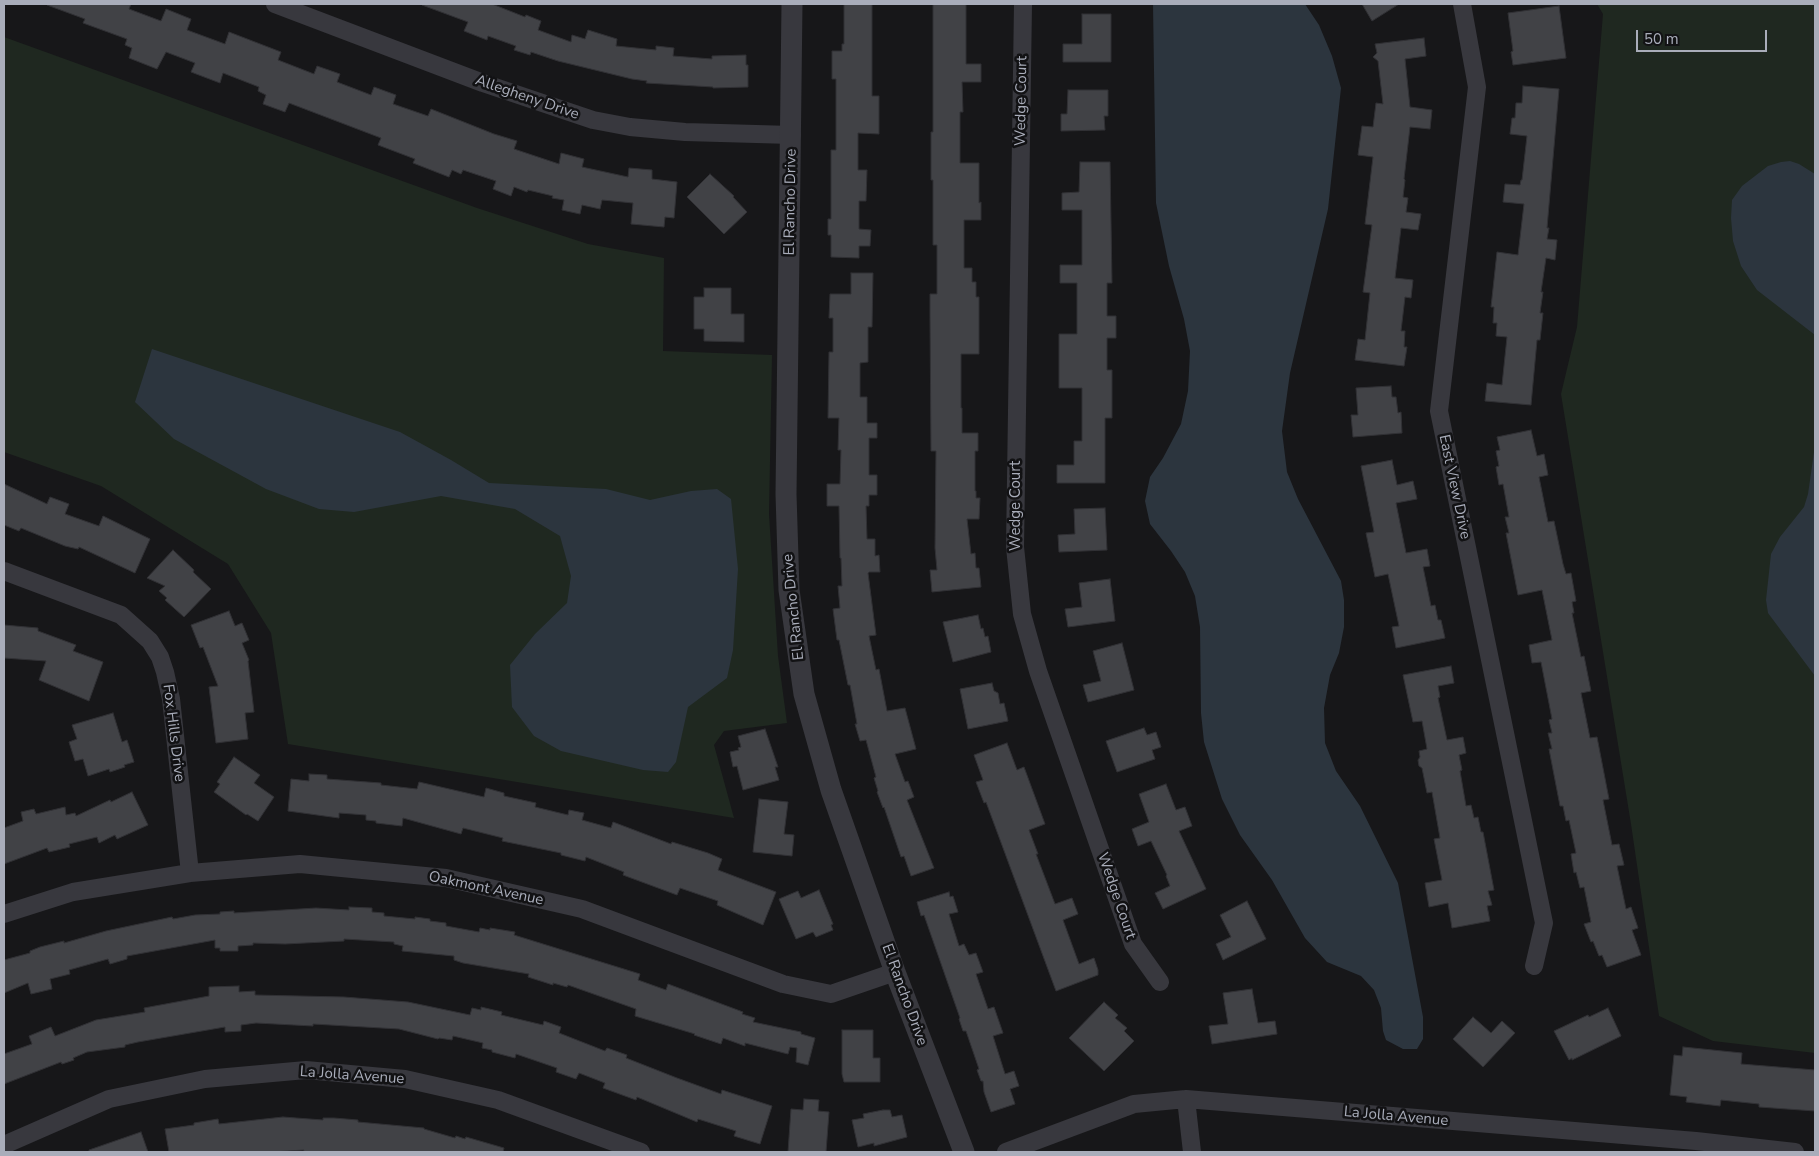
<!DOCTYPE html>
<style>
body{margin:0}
#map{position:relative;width:1819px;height:1156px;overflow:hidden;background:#171719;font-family:"Nunito Sans",sans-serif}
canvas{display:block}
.frame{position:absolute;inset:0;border:5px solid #a9adba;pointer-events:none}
.scale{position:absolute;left:1636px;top:30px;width:131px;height:22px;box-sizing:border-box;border:2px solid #a9adba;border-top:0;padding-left:6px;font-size:15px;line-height:18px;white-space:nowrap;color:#a9adba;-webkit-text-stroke:4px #121214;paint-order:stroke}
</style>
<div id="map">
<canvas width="1819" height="1156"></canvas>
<div class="frame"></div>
<div class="scale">50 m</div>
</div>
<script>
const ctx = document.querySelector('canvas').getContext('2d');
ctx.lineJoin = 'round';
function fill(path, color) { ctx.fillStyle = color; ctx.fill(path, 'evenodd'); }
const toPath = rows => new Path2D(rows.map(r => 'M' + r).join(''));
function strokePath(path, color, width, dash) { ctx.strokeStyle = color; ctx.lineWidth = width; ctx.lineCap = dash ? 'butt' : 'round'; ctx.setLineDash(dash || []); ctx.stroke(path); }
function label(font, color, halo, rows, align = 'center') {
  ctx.font = font + ' "Nunito Sans",sans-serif'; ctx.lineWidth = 5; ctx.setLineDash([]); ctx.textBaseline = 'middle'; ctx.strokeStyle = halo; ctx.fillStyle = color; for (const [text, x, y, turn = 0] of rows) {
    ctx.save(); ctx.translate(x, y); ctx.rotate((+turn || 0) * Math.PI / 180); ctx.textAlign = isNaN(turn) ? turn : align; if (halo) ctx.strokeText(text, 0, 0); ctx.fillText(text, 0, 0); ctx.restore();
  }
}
fill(toPath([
 [1597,4,1815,4,1815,1053,1713,1041,1659,1016,1631,824,1561,394,1577,327,1603,14],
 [4,37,477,208,588,244,664,258,663,351,772,355,769,514,778,656,787,723,724,731,714,745,734,818,288,744,271,633,228,564,101,486,4,452]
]), '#1f2820');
fill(toPath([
 [1153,4,1305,4,1319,25,1332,56,1341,88,1328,209,1290,373,1282,431,1287,472,1298,499,1341,581,1344,600,1344,627,1339,653,1330,675,1324,708,1325,743,1336,771,1360,806,1398,883,1423,1017,1423,1039,1417,1049,1403,1049,1386,1040,1383,1031,1381,1008,1374,990,1361,976,1327,962,1305,938,1272,880,1240,835,1222,799,1204,742,1201,713,1200,627,1195,596,1185,572,1171,551,1150,524,1145,501,1150,477,1163,458,1181,424,1188,391,1190,351,1184,319,1169,266,1156,203],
 [1790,161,1799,164,1815,174,1815,335,1757,290,1741,266,1733,241,1731,218,1732,200,1742,186,1768,166,1781,162],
 [152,349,400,432,451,460,489,483,606,489,650,500,691,491,717,489,731,499,738,569,733,650,727,678,688,707,676,762,668,772,643,770,561,751,534,736,512,707,510,665,535,634,567,603,571,576,560,536,515,509,441,496,354,512,319,509,266,489,174,439,135,402],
 [1815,445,1815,676,1768,613,1766,600,1771,554,1780,537,1804,507,1808,494]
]), '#2c353e');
const building = toPath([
 [48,4,131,4,129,9,161,21,166,9,191,19,187,30,225,44,229,32,281,52,278,60,314,74,317,66,340,74,337,82,371,95,374,87,396,95,393,104,428,116,431,109,494,134,517,141,514,149,559,164,561,153,584,159,582,167,628,177,629,168,652,170,652,179,677,182,674,218,665,217,664,227,631,224,633,203,602,200,600,209,582,205,580,214,562,210,564,200,552,198,553,196,528,190,527,192,514,187,511,196,493,189,496,181,463,170,461,174,452,170,449,177,413,163,415,159,378,145,381,138,289,103,285,112,263,104,266,95,258,91,259,87,223,73,220,83,191,72,195,63,166,52,157,69,129,58,132,48,125,45,127,39,83,23,85,19,47,5,48,4],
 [422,4,492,4,525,17,526,15,541,21,538,30,571,42,572,35,585,39,588,30,617,39,616,46,656,50,656,46,674,48,673,56,712,59,712,56,746,55,746,65,748,65,748,87,713,88,713,87,646,83,647,81,632,79,558,61,531,52,530,55,514,50,516,46,488,36,487,40,464,31,468,22,422,5,422,4],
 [844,4,872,4,872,96,879,96,879,134,858,133,858,170,867,170,866,201,859,201,859,229,871,230,870,246,859,246,859,258,831,257,831,235,828,235,828,219,831,219,831,150,836,150,836,79,832,79,832,51,842,51,842,44,844,44,844,4],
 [933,4,966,4,966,64,981,64,981,82,962,82,963,112,960,112,960,163,979,163,979,203,981,202,981,220,964,220,964,268,972,268,972,282,976,282,976,297,979,297,979,354,961,354,961,408,962,408,962,433,978,433,978,451,975,451,975,491,976,491,976,498,980,498,979,519,967,519,971,554,975,553,976,568,979,568,981,587,932,592,930,570,937,570,935,548,936,451,931,451,930,316,930,294,937,294,937,245,933,245,933,180,931,180,931,132,933,132,933,4],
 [1362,4,1399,4,1372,21,1362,4],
 [1559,6,1566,58,1513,65,1511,52,1513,51,1508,13,1559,6],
 [1082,14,1111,14,1111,62,1063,62,1063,44,1082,44,1082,14],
 [1424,38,1426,56,1405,59,1410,107,1432,110,1430,129,1410,127,1404,179,1405,180,1403,197,1408,198,1406,212,1421,214,1418,230,1401,228,1395,278,1413,280,1411,298,1405,297,1401,331,1405,331,1404,347,1407,347,1404,366,1355,360,1358,339,1365,340,1370,293,1363,292,1372,225,1365,224,1373,157,1358,155,1362,126,1373,127,1376,103,1383,104,1378,61,1373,57,1377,53,1375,44,1424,38],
 [1523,86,1559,89,1547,228,1549,228,1547,239,1557,240,1555,260,1546,258,1541,292,1543,292,1540,313,1543,313,1540,340,1537,340,1531,405,1485,401,1487,383,1502,385,1507,337,1496,336,1497,323,1493,323,1494,307,1491,307,1497,252,1518,255,1524,204,1503,202,1505,184,1520,185,1521,180,1522,180,1527,136,1510,134,1512,118,1515,118,1516,103,1522,103,1523,86],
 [1068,90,1108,90,1108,116,1104,116,1105,130,1061,131,1061,114,1067,114,1068,90],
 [1080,162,1110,162,1112,283,1107,283,1107,316,1116,316,1116,338,1107,338,1107,370,1112,370,1112,418,1105,418,1105,483,1057,483,1057,465,1074,465,1074,441,1082,441,1082,388,1059,388,1059,334,1077,334,1077,283,1060,283,1060,265,1082,265,1082,210,1062,210,1062,193,1079,192,1080,162],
 [710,174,734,196,733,197,747,212,724,234,687,197,710,174],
 [851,273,873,273,872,327,868,327,868,362,860,363,860,397,867,397,867,423,877,423,877,438,869,438,869,475,877,475,877,495,869,495,869,506,866,506,867,539,875,539,875,556,879,555,880,572,869,572,868,573,876,635,869,636,876,670,879,669,887,711,905,708,916,749,895,754,905,782,908,781,914,797,907,800,934,868,911,876,904,856,901,857,884,807,883,808,877,792,878,791,874,778,876,777,866,740,860,741,855,724,857,724,850,685,848,685,839,640,837,640,833,609,840,608,838,586,842,586,841,558,840,558,839,506,827,506,827,484,840,484,841,450,838,450,839,418,828,418,829,352,833,352,833,318,829,318,830,294,851,294,851,273],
 [704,288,731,288,731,314,744,314,744,342,704,341,704,329,694,329,694,297,704,297,704,288],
 [1391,386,1392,397,1396,397,1398,413,1401,412,1402,433,1353,437,1351,415,1358,415,1356,388,1391,386],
 [1531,430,1537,456,1544,454,1548,475,1539,477,1548,522,1554,521,1563,564,1566,574,1571,573,1576,601,1572,602,1574,613,1572,613,1581,657,1584,656,1591,691,1581,693,1590,738,1597,737,1609,799,1603,800,1612,845,1619,844,1624,865,1617,866,1626,909,1631,907,1638,928,1632,930,1641,955,1607,967,1602,955,1599,956,1593,941,1591,942,1584,924,1591,922,1584,887,1580,888,1576,872,1574,873,1571,854,1576,853,1569,820,1566,821,1563,806,1560,806,1549,749,1552,749,1548,733,1552,733,1549,720,1552,719,1541,662,1532,663,1529,645,1552,640,1542,590,1518,595,1506,533,1509,533,1505,517,1509,517,1503,484,1499,485,1496,467,1499,466,1496,451,1500,450,1497,437,1531,430],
 [1392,460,1397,485,1413,481,1417,499,1396,503,1406,553,1427,549,1430,566,1423,567,1431,606,1435,605,1438,620,1441,620,1445,638,1396,648,1392,627,1399,626,1388,574,1375,577,1366,533,1374,532,1361,466,1392,460],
 [4,484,47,504,50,497,69,504,65,514,99,526,103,516,150,539,135,573,79,547,78,549,65,546,21,528,19,531,4,525,4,484],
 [1105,508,1107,550,1059,552,1058,535,1075,534,1074,509,1105,508],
 [173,550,194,570,193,572,211,589,184,617,165,600,167,598,159,591,165,586,147,578,173,550],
 [1110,579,1115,621,1068,627,1065,609,1082,607,1079,583,1110,579],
 [229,611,235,626,242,623,249,640,242,643,249,660,248,661,254,712,245,713,248,739,216,743,209,687,218,686,203,647,200,648,191,625,229,611],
 [978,615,981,629,983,628,985,637,988,636,991,652,953,662,943,622,978,615],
 [4,625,38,628,38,631,76,645,73,651,103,662,89,701,39,680,46,661,4,658,4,625],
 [1122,643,1134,690,1088,702,1083,685,1101,681,1093,651,1122,643],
 [1451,666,1454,683,1438,686,1440,697,1438,698,1447,740,1463,737,1466,753,1459,755,1462,770,1460,771,1466,806,1471,805,1474,818,1478,817,1481,832,1483,832,1494,890,1488,891,1492,905,1487,906,1490,921,1452,928,1448,903,1429,907,1425,883,1442,880,1434,839,1440,838,1432,792,1427,793,1422,768,1419,766,1418,760,1420,757,1419,751,1427,749,1422,721,1413,722,1403,675,1451,666],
 [992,683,994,691,998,693,1000,704,1004,703,1008,721,968,729,960,689,992,683],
 [113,713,122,742,127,740,134,762,124,765,125,767,110,772,109,769,88,776,83,759,75,761,69,742,77,739,72,725,113,713],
 [1144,728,1147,735,1156,732,1161,747,1152,750,1155,759,1117,772,1106,741,1144,728],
 [765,729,778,767,775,767,779,780,743,790,737,766,733,767,730,752,739,750,738,748,741,747,738,736,765,729],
 [1007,743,1017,770,1024,767,1045,824,1029,830,1038,854,1036,854,1055,904,1072,898,1078,914,1063,920,1079,964,1094,958,1098,970,1098,975,1056,991,986,802,984,803,976,782,983,780,974,755,1007,743],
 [234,757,260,775,254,783,274,797,258,821,247,814,246,815,214,792,220,784,217,782,234,757],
 [309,774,327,775,327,779,381,783,381,785,417,789,419,782,484,797,486,788,504,793,504,796,536,803,535,807,568,815,569,810,584,813,582,820,611,828,613,822,671,844,672,842,708,853,722,859,718,870,776,892,763,925,717,905,718,901,680,888,677,895,623,875,624,872,586,857,585,861,561,855,561,853,502,841,503,838,463,828,461,834,403,818,402,826,376,823,376,821,366,820,366,815,339,813,339,818,288,811,291,779,309,781,309,774],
 [1166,784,1176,810,1185,807,1192,826,1179,831,1206,889,1163,909,1155,893,1170,886,1166,876,1167,875,1151,841,1138,846,1132,829,1149,822,1139,794,1166,784],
 [132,792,148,825,117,839,115,835,99,843,97,837,69,844,70,847,49,852,47,848,4,864,4,828,23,821,21,812,34,809,36,814,65,807,66,815,75,813,76,816,110,800,111,802,132,792],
 [759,799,788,802,784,834,794,835,792,856,753,852,759,799],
 [819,890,833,924,831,925,833,930,816,937,813,932,796,939,779,899,798,891,801,898,819,890],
 [949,892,950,897,953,896,958,912,949,914,959,946,964,944,969,955,976,953,983,972,976,974,988,1009,994,1007,1003,1033,993,1036,1005,1074,1014,1071,1019,1086,1010,1089,1015,1104,991,1112,984,1092,983,1081,981,1081,977,1070,979,1069,966,1031,963,1031,959,1019,960,1018,924,915,921,916,917,902,949,892],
 [1247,901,1266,939,1223,960,1216,944,1231,937,1220,915,1247,901],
 [349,907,372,908,372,912,384,913,384,916,415,919,415,917,430,919,430,921,446,923,446,926,479,932,480,928,490,930,490,928,515,932,514,935,640,974,638,980,666,990,668,984,743,1012,742,1014,755,1018,753,1022,801,1032,801,1034,815,1038,808,1065,796,1062,797,1048,790,1047,788,1054,745,1043,745,1046,723,1038,721,1044,694,1035,695,1034,635,1016,636,1009,568,985,567,987,553,983,553,985,528,977,529,974,463,963,454,960,454,956,402,951,403,946,394,944,394,942,344,939,344,941,285,944,253,943,253,945,238,946,238,951,220,951,220,948,215,948,215,940,127,956,127,959,110,964,108,959,69,970,70,974,50,979,52,989,31,994,28,983,4,993,4,960,30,953,30,951,40,947,64,941,64,943,106,931,172,917,173,919,195,915,220,914,220,912,234,911,234,913,316,908,349,910,349,907],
 [239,986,239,992,255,991,255,995,344,997,408,1002,470,1015,472,1008,481,1010,481,1007,502,1012,501,1015,543,1025,544,1021,561,1027,559,1033,605,1051,607,1048,627,1055,626,1058,677,1078,721,1094,722,1090,772,1106,760,1144,734,1136,736,1131,698,1119,697,1122,637,1097,636,1100,603,1088,605,1083,579,1073,576,1079,556,1072,557,1068,516,1054,515,1058,492,1052,492,1050,482,1048,483,1043,453,1036,452,1040,439,1038,438,1039,399,1029,313,1024,313,1026,256,1023,241,1025,241,1031,225,1032,225,1027,138,1042,125,1045,125,1047,87,1052,73,1058,74,1060,62,1064,61,1062,4,1084,4,1054,32,1044,29,1036,51,1027,55,1036,96,1020,145,1012,144,1008,209,996,209,987,239,986],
 [1252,989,1258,1023,1275,1021,1277,1034,1212,1044,1209,1026,1228,1024,1223,993,1252,989],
 [1104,1002,1118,1015,1115,1018,1127,1028,1124,1031,1134,1041,1104,1071,1069,1038,1104,1002],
 [1608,1008,1621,1036,1572,1060,1572,1058,1569,1060,1554,1031,1588,1015,1589,1017,1608,1008],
 [1473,1017,1491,1033,1502,1021,1515,1033,1483,1067,1453,1039,1473,1017],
 [842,1030,873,1030,873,1058,880,1058,880,1082,844,1082,842,1074,842,1030],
 [1683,1047,1742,1053,1741,1064,1815,1070,1815,1111,1759,1107,1759,1104,1721,1100,1720,1106,1686,1102,1687,1097,1670,1095,1674,1055,1682,1056,1683,1047],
 [804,1099,819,1100,818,1111,829,1112,826,1152,788,1152,791,1109,803,1110,804,1099],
 [883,1110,890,1110,892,1117,902,1115,907,1137,874,1146,874,1143,858,1147,852,1120,864,1118,863,1114,883,1110],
 [283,1117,323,1120,323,1118,334,1118,358,1120,358,1122,424,1128,424,1129,455,1138,456,1136,465,1139,466,1137,504,1148,503,1152,303,1152,304,1150,272,1152,169,1152,165,1129,194,1125,194,1123,218,1119,219,1124,283,1117],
 [141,1132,148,1152,89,1152,89,1150,141,1132]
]);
fill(building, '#414246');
strokePath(building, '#313135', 1);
strokePath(toPath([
 [275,4,483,83,593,120,630,127,685,132,792,135],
 [1023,4,1015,547,1022,614,1038,671,1133,944,1160,982],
 [1462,4,1477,87,1439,411,1544,923,1534,966],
 [4,571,121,615,150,641,160,657,165,672,171,699,190,873],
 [4,914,73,892,190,873,300,864,446,878,582,909,783,984,831,994,895,972],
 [1186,1099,1192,1152],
 [4,1145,109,1099,205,1079,306,1070,405,1079,498,1100,641,1152],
 [1006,1152,1134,1104,1186,1099,1696,1141,1795,1152]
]), '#38383e', 18);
strokePath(toPath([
 [792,4,786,494,789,590,804,694,831,790,895,972,964,1152]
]), '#38383e', 21);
label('15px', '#a9adba', '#121214', [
 ["Allegheny Drive",527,98,19],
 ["Wedge Court",1022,101,-89],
 ["El Rancho Drive",791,202,-89],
 ["East View Drive",1454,487,78],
 ["Wedge Court",1016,506,-90],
 ["El Rancho Drive",794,607,-96],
 ["Fox Hills Drive",173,733,83],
 ["Oakmont Avenue",486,889,12],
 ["Wedge Court",1116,896,71],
 ["El Rancho Drive",904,995,70],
 ["La Jolla Avenue",352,1076,4],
 ["La Jolla Avenue",1396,1117,5]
]);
</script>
